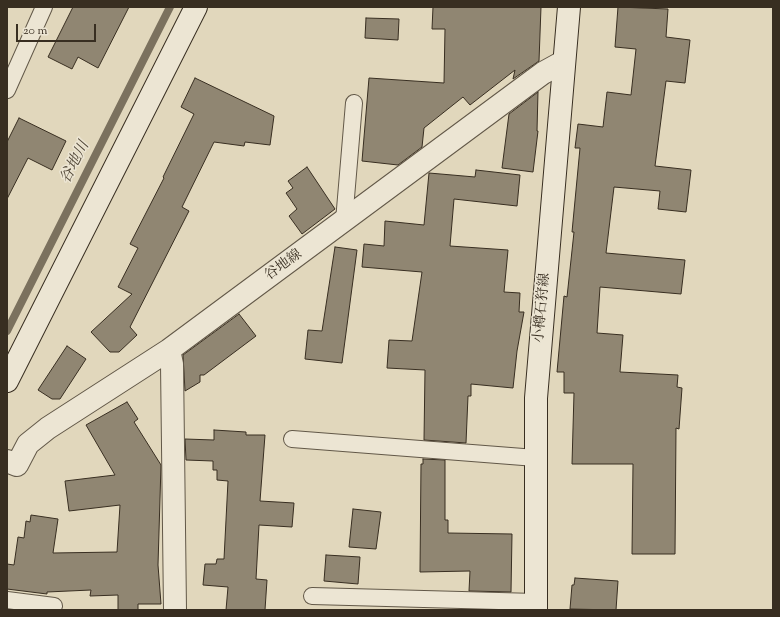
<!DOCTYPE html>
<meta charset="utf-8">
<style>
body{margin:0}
#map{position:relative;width:780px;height:617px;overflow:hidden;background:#e1d7bc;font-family:"Sorts Mill Goudy",serif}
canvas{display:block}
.frame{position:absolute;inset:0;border:8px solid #382e21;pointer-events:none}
.scale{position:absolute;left:16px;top:24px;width:80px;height:18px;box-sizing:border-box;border:2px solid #382e21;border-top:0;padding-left:5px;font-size:12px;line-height:14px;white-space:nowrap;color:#382e21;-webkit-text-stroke:3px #ece5d3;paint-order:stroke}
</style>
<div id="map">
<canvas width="780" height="617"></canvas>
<div class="frame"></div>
<div class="scale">20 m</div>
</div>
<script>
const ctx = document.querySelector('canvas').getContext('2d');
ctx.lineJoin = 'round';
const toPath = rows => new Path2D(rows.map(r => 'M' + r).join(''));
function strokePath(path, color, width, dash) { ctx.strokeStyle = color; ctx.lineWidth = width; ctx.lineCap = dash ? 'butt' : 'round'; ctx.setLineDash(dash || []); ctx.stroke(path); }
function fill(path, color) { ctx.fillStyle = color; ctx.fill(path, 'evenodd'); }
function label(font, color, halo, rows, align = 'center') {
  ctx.font = font + ' "Sorts Mill Goudy","Noto Serif JP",serif'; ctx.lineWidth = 3; ctx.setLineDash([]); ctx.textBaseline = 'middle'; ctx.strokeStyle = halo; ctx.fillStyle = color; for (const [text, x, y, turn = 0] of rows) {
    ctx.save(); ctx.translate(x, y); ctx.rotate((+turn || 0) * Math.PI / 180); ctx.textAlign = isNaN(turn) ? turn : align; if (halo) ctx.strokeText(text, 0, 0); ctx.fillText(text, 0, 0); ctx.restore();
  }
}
strokePath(toPath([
 [7,331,170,7]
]), '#7b715e', 8);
const building = toPath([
 [73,7,129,7,98,68,78,57,72,69,48,57,73,7],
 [433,7,541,7,539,61,513,79,515,70,470,105,463,97,424,128,422,147,398,165,362,161,369,78,444,83,445,29,432,29,433,7],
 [618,7,668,9,666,37,690,40,685,83,666,81,655,166,691,170,686,212,658,209,660,191,614,187,606,253,685,260,681,294,600,287,597,333,623,335,620,372,678,375,677,387,682,388,679,429,676,428,675,554,632,554,633,464,572,464,574,393,564,393,564,372,557,372,564,296,567,297,574,232,572,232,580,148,575,148,578,124,603,127,607,92,631,95,636,49,615,47,618,7],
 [366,18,399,19,398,40,365,38,366,18],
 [195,78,274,116,270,145,245,142,244,146,214,142,182,207,189,211,130,327,137,335,119,352,110,352,91,332,132,294,118,287,138,248,130,244,164,178,163,177,194,114,181,107,195,78],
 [538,92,537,131,538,131,533,172,502,168,509,114,538,92],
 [19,118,66,141,52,170,28,158,7,199,7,142,19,118],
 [307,167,335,209,302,234,289,216,297,209,286,193,293,188,288,181,307,167],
 [476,170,520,175,517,206,454,199,450,246,508,250,504,292,520,293,519,312,524,312,517,351,513,388,471,384,471,396,468,396,466,443,424,440,425,370,387,368,389,340,412,341,422,272,362,267,364,244,384,246,385,221,424,225,429,173,475,177,476,170],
 [335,247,357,250,342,363,305,359,308,330,322,331,335,247],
 [239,314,256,336,204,375,200,375,200,382,185,391,183,355,239,314],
 [67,346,86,359,60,399,52,399,38,390,67,346],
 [127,402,138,419,134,422,161,465,158,565,161,604,138,604,138,610,118,610,118,595,90,596,91,590,47,592,47,594,7,589,7,564,14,565,18,537,24,538,26,521,30,522,31,515,58,519,53,553,117,552,120,505,69,511,65,481,115,475,86,425,127,402],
 [214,430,246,432,246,435,265,435,260,501,294,503,292,527,259,525,256,579,267,580,265,610,226,610,228,587,203,585,205,564,216,564,217,559,224,559,228,481,217,480,217,470,213,470,213,461,186,460,185,439,214,440,214,430],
 [423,459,445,460,445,520,448,520,448,533,512,534,511,592,469,591,470,571,420,572,421,464,423,464,423,459],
 [353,509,381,512,376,549,349,547,353,509],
 [326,555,360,557,358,584,324,581,326,555],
 [575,578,618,581,616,610,570,609,572,585,574,585,575,578]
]);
fill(building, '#908672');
strokePath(building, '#382e21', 1);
const lane = toPath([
 [7,90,44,7],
 [344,221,354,103],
 [292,439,536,458],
 [312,596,536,602],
 [7,600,54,606]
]);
const street = toPath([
 [169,350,172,364,175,610],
 [7,461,17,465,28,444,48,428,169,350,543,73,563,62]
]);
const secondary = toPath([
 [7,381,196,7],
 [536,610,536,398,569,7]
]);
strokePath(lane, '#625848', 18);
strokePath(street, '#625848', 24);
strokePath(secondary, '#382e21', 24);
strokePath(lane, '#ece5d3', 16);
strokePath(street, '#ece5d3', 22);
strokePath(secondary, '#ece5d3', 22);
label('14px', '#382e21', '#ece5d3', [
 ["谷地線",284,266,-36],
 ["小樽石狩線",543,308,-85]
]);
label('italic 15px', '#544a3a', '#ece5d3', [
 ["谷地川",76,163,-63]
]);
</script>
